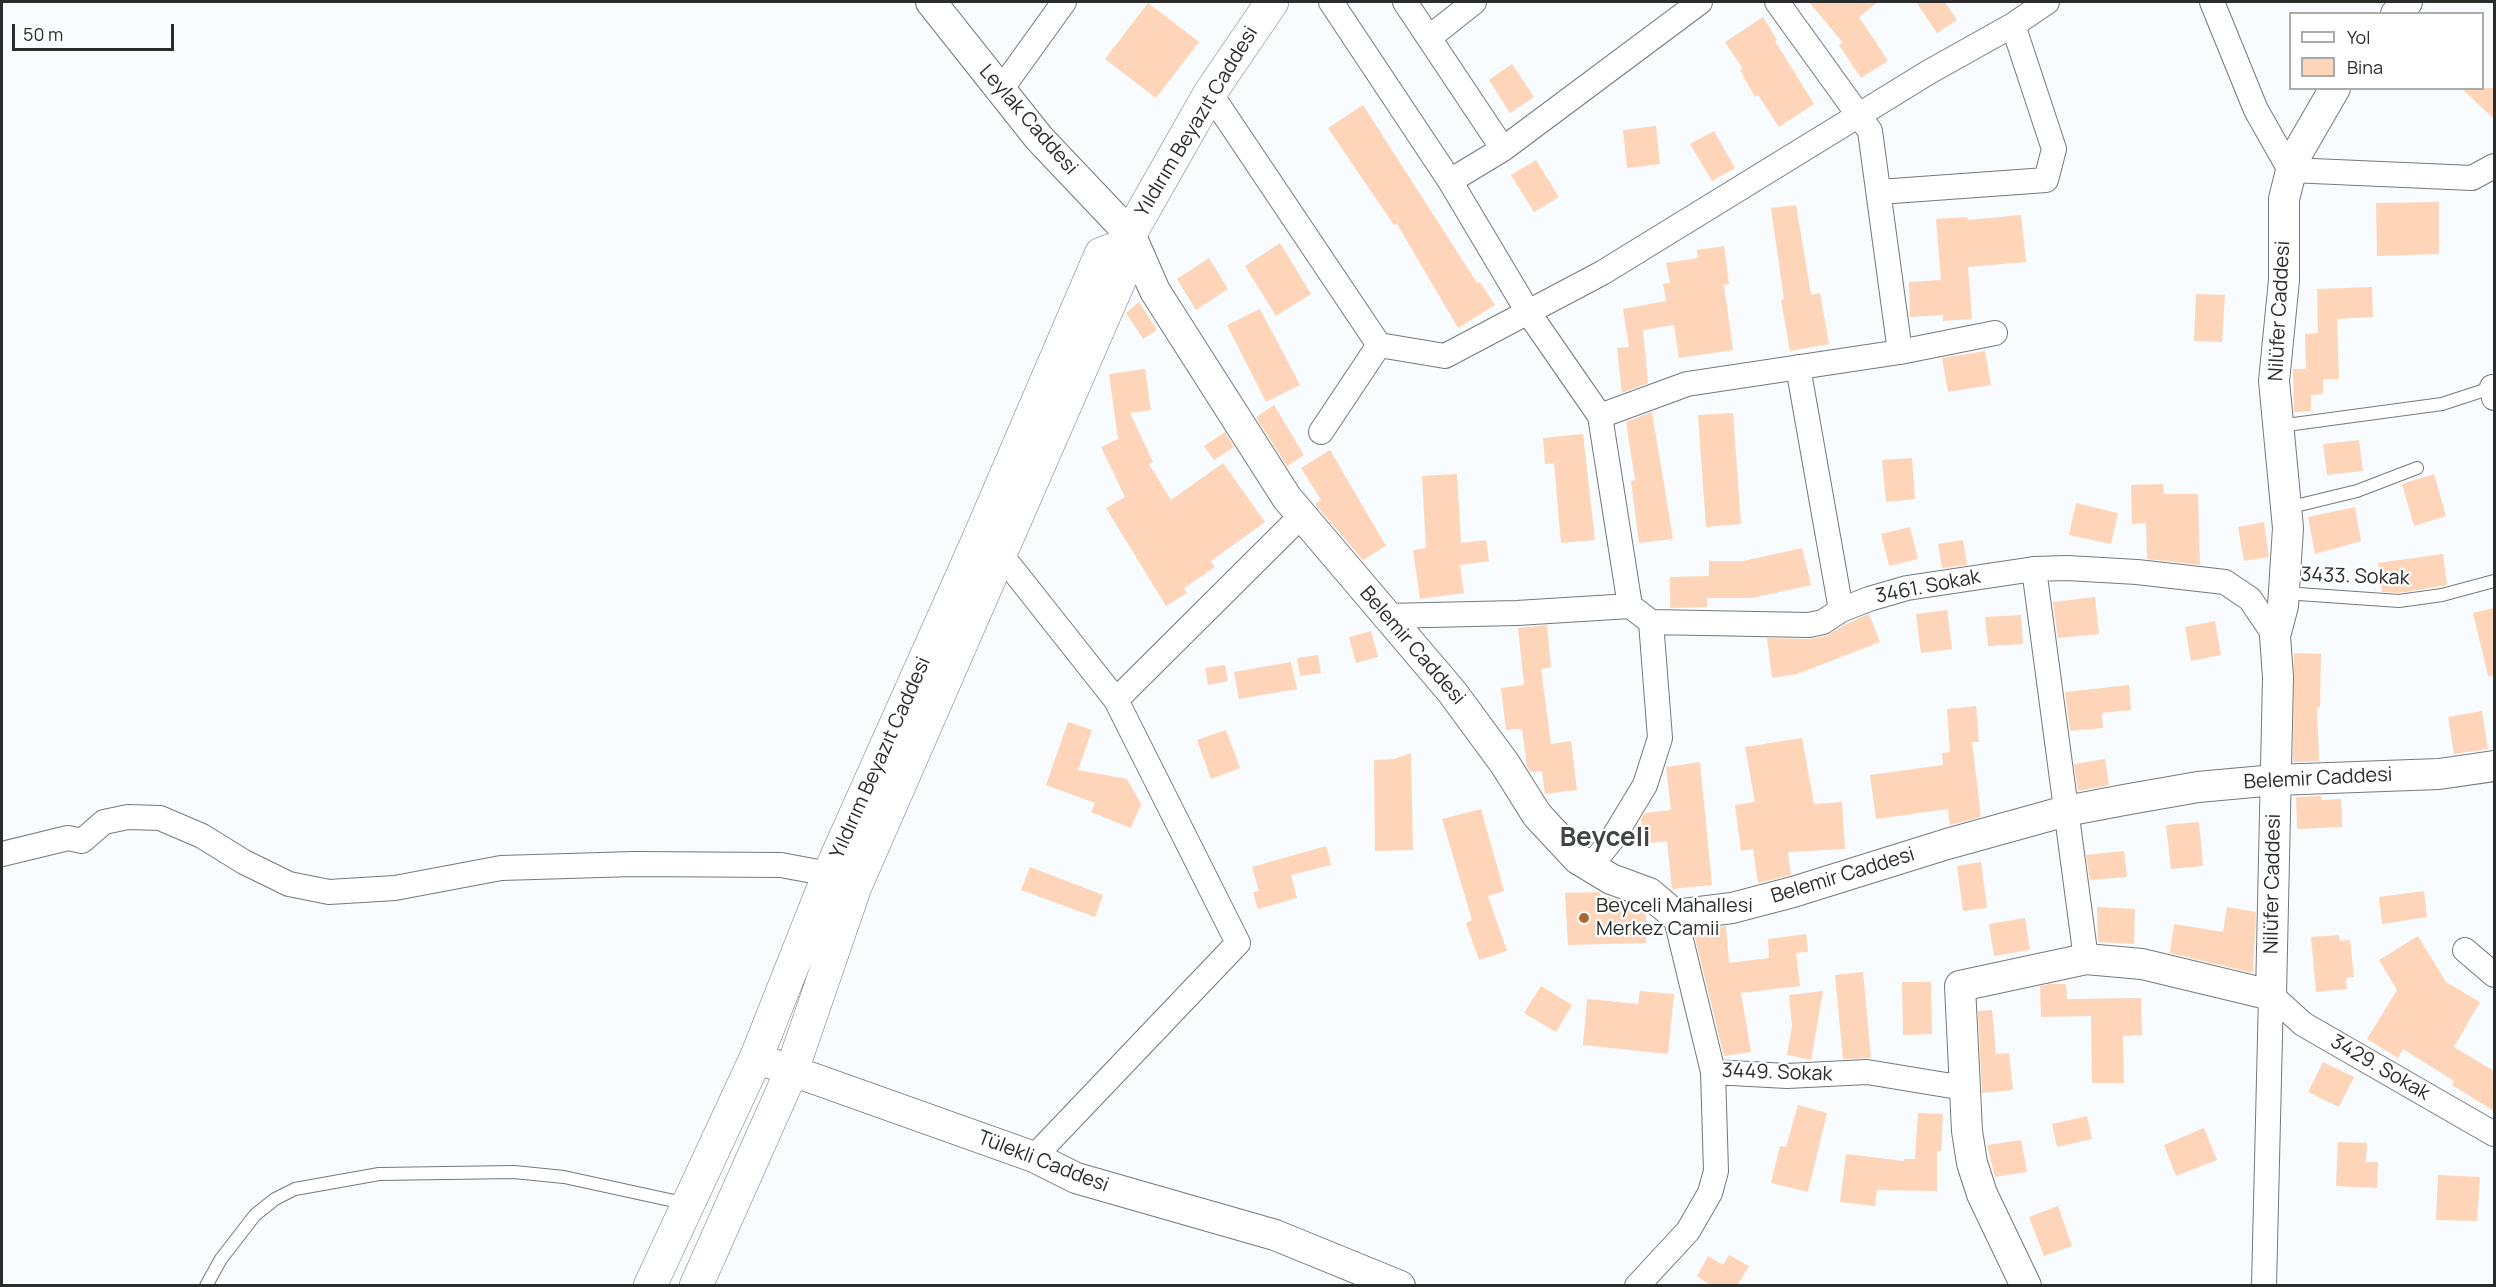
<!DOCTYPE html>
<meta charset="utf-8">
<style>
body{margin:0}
#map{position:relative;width:2496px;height:1287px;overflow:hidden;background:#f8fcfe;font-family:Manrope,sans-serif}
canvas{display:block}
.frame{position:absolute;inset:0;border:3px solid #2b2d2d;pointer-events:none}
.legend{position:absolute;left:2289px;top:12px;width:195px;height:78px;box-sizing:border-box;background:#fff;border:2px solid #aaabab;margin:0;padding:8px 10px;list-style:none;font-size:18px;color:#2b2d2d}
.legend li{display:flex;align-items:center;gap:12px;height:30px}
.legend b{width:30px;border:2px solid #aaabab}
.scale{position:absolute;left:12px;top:24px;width:162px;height:27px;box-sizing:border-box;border:3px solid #2b2d2d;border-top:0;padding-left:8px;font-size:18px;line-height:21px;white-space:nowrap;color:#2b2d2d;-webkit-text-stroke:4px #fff;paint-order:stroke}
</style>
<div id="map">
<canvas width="2496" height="1287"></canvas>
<div class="frame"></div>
<ul class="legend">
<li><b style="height:8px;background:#fff"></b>Yol</li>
<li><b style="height:16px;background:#fed5b8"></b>Bina</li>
</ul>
<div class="scale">50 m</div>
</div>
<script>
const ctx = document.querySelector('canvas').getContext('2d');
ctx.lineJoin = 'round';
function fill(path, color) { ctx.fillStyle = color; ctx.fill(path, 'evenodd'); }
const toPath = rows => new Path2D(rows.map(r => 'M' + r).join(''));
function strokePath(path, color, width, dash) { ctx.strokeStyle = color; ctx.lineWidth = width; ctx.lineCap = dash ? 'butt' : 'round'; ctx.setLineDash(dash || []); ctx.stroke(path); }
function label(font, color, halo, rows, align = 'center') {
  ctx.font = font + ' Manrope,sans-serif'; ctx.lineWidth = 4.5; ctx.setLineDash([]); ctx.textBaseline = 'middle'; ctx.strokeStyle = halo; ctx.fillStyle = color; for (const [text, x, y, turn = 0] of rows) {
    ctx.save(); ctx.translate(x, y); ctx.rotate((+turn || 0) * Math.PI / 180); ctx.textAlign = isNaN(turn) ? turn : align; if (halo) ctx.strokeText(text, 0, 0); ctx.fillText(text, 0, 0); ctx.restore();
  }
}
fill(toPath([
 [1809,2,1878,2,1859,17,1888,61,1861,78,1839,45,1843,43],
 [1916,2,1945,2,1957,20,1937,33],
 [1148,3,1199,42,1156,98,1105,59],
 [1763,17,1777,40,1775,41,1814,104,1779,127,1758,95,1755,97,1740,70,1743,69,1725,42],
 [1512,64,1534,97,1510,113,1489,80],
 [2461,88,2494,88,2494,119],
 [1363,105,1477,283,1480,282,1495,305,1458,328,1397,224,1394,225,1328,128],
 [1656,126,1660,164,1627,168,1623,130],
 [1714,131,1735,168,1712,181,1690,144],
 [1536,160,1559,197,1534,212,1511,175],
 [2439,202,2439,254,2377,256,2376,203],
 [1796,205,1811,295,1820,293,1829,344,1790,351,1781,300,1784,299,1771,208],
 [2021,215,2026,262,1968,267,1972,319,1943,321,1943,315,1910,317,1909,282,1941,280,1936,219,1967,217,1968,220],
 [1280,243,1311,294,1276,316,1245,266],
 [1724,246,1729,284,1724,285,1733,350,1679,358,1674,325,1643,330,1648,383,1622,393,1617,348,1629,347,1623,309,1666,301,1663,284,1670,283,1666,263,1698,258,1697,250],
 [1209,258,1228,289,1196,310,1177,279],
 [2372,287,2373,317,2337,319,2339,379,2323,379,2323,394,2311,395,2311,411,2294,412,2293,369,2306,369,2305,334,2318,333,2317,289],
 [2196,294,2225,295,2222,342,2194,341],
 [1139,302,1157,330,1143,339,1126,313],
 [1260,309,1300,385,1266,402,1227,325],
 [1985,351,1991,385,1948,392,1942,358],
 [1145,369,1151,410,1130,413,1153,462,1149,464,1171,500,1223,463,1265,522,1211,561,1215,567,1184,588,1187,593,1166,606,1106,508,1125,497,1101,447,1118,439,1109,374],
 [1274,405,1304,455,1287,466,1256,417],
 [1652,412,1673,539,1639,543,1631,481,1635,480,1626,422],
 [1733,413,1741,524,1706,527,1698,415],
 [1225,432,1234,447,1214,460,1204,446],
 [1583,434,1595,540,1561,543,1554,463,1545,464,1543,438],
 [2359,440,2363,471,2327,475,2323,444],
 [1330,450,1386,546,1363,560,1315,504,1321,500,1301,468],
 [1912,458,1915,499,1886,502,1882,460],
 [1457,474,1461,543,1486,540,1489,561,1460,565,1464,593,1420,599,1413,550,1426,548,1422,476],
 [2434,474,2446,516,2414,526,2402,484],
 [2163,484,2164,494,2198,494,2200,565,2147,559,2146,523,2132,524,2131,485],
 [2076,503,2118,513,2111,544,2069,535],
 [2355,507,2361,541,2315,554,2308,517],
 [2264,522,2269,557,2244,561,2238,527],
 [1910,527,1918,559,1889,566,1881,534],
 [1963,540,1967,565,1942,568,1938,544],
 [1802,548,1811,585,1752,598,1707,598,1707,607,1670,608,1670,577,1709,576,1709,561,1743,561],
 [2443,554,2447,585,2399,593,2382,592,2378,563],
 [2095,597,2099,634,2058,638,2053,602],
 [2494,608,2494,676,2488,676,2473,613],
 [1947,610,1952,649,1921,653,1916,614],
 [1869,614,1880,642,1797,674,1772,678,1767,638,1809,639,1826,636,1848,623],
 [2021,615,2023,644,1988,646,1985,617],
 [2215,621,2221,655,2191,661,2185,627],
 [1547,625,1551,667,1541,669,1551,744,1571,741,1577,790,1545,794,1542,771,1531,772,1527,766,1522,729,1506,730,1501,688,1524,685,1518,628],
 [1371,631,1378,657,1356,663,1349,637],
 [2294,653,2321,654,2320,707,2317,707,2319,761,2293,762],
 [1318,655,1321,673,1300,676,1297,658],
 [1291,662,1297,689,1239,699,1234,672],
 [1225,665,1228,681,1208,685,1205,668],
 [2129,685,2131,710,2102,713,2103,728,2070,731,2065,692],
 [1976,706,1979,742,1972,742,1981,817,1950,825,1948,809,1876,819,1870,775,1943,765,1942,753,1950,752,1947,709],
 [2482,711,2488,749,2454,754,2448,717],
 [1068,722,1092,730,1078,770,1127,779,1141,804,1131,828,1091,812,1095,803,1046,785],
 [1226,730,1240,768,1211,779,1197,740],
 [1802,738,1814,804,1842,802,1845,849,1788,852,1791,875,1758,883,1753,849,1741,851,1735,805,1755,802,1745,747],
 [1411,753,1413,850,1375,851,1374,760,1394,759],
 [2105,759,2109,785,2078,791,2074,764],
 [1700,762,1712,885,1672,889,1667,841,1644,844,1641,819,1645,813,1671,810,1666,767],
 [2321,796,2321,800,2341,799,2342,827,2297,829,2296,797],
 [1481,809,1504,891,1488,896,1507,951,1479,960,1466,923,1472,920,1442,819],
 [2199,822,2203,866,2171,869,2166,825],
 [1326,846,1331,865,1291,875,1297,898,1258,909,1253,892,1259,891,1252,867],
 [2124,851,2127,877,2090,880,2086,855],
 [1981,862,1987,908,1963,911,1957,866],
 [1030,867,1103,895,1095,917,1021,890],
 [2424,891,2427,917,2382,924,2379,897],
 [1599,892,1601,897,1609,897,1646,913,1646,943,1568,945,1565,893],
 [2097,907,2135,909,2134,944,2098,942],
 [2227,907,2256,912,2253,973,2170,953,2174,924,2223,932],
 [2025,918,2030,950,1994,956,1989,924],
 [1726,926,1729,963,1769,958,1768,939,1806,934,1808,952,1796,953,1800,986,1741,993,1751,1052,1724,1056,1693,930],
 [2339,935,2340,941,2350,940,2354,977,2346,978,2347,989,2316,992,2311,937],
 [2418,936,2446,982,2480,1002,2454,1047,2494,1071,2494,1111,2452,1085,2454,1081,2403,1049,2398,1058,2367,1039,2397,990,2379,960],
 [1863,972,1871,1058,1843,1059,1835,975],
 [1902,982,1931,982,1932,1034,1903,1035],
 [2050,984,2066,984,2067,999,2141,998,2142,1035,2123,1036,2124,1083,2092,1083,2091,1016,2041,1017,2040,986],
 [1541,986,1572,1005,1556,1032,1524,1013],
 [1640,991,1674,994,1668,1054,1583,1045,1587,999,1638,1004],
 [1823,991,1811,1060,1787,1055,1792,1026,1789,995],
 [1992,1010,1996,1054,2009,1053,2013,1090,1982,1093,1978,1011],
 [2323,1062,2354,1077,2339,1107,2308,1092],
 [1798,1105,1827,1113,1808,1192,1771,1183,1780,1146,1786,1147],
 [1918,1113,1943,1114,1941,1151,1937,1151,1937,1191,1877,1190,1875,1206,1840,1202,1846,1154,1904,1161,1904,1159,1915,1159],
 [2087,1116,2092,1139,2057,1147,2052,1124],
 [2204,1128,2217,1160,2176,1176,2164,1145],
 [2021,1140,2027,1172,1995,1177,1987,1145],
 [2338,1142,2367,1143,2366,1162,2378,1162,2377,1188,2336,1186],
 [2438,1175,2480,1177,2477,1221,2436,1220],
 [2058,1206,2072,1246,2044,1256,2029,1217],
 [1729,1255,1749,1266,1737,1286,1712,1286,1697,1276,1708,1256,1723,1265]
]), '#fed5b8');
const service = toPath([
 [2279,426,2442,404,2494,387],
 [2287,508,2357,491,2417,468],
 [2284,593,2399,601,2442,595,2494,581],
 [206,1286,221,1259,255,1215,275,1199,295,1189,379,1174,514,1172,564,1177,688,1204]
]);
const minor = toPath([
 [1331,2,1450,181,1528,312,1600,416,1630,606],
 [1405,2,1503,149],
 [1777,2,1870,131,1900,352],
 [2212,2,2256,110,2290,170,2472,178,2494,166],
 [1430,37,1474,2],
 [1000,91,1064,2],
 [1210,93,1379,345,1321,432],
 [1450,181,1503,149,1700,2],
 [1879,192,2046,180,2054,149,2013,25],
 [1379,345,1445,356,1602,273,1929,72,2013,25,2047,2],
 [1798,367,1841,610],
 [2492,387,2494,398],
 [1600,416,1687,384,1900,352,1995,333],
 [1002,556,1116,700,1238,943,1034,1157],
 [2034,569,2086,959],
 [1386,616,1517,613,1630,606,1651,622,1809,625,1823,622,1841,610,1869,599,1907,588,2034,569,2067,568,2137,572,2225,582,2250,599,2275,636],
 [1116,700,1301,516],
 [2,854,68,838,82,841,104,822,128,817,160,818,202,836,244,862,289,884,329,892,395,888,501,868,634,864,781,865,829,874],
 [1590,867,1613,838,1645,785,1660,738,1651,622],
 [2465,950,2494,975],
 [2271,995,2303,1024,2494,1134],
 [1713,1072,1787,1076,1867,1072,1964,1088],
 [1637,1286,1688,1231,1710,1193,1716,1171,1713,1072,1675,915],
 [2264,1286,2271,995]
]);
const tertiary = toPath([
 [931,2,1039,138,1130,234,1155,291,1287,498,1452,692,1505,764,1537,815,1578,859,1611,879,1649,893,1675,915,1732,908,1793,892,1947,844,2066,811,2124,800,2198,787,2275,780,2439,774,2494,766],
 [2396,14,2407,2],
 [756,1058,1034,1157,1076,1178,1275,1235,1400,1286],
 [2026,1286,1982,1194,1972,1163,1967,1131,1960,986,2086,959,2142,964,2271,995,2278,677,2275,636,2283,606,2288,528,2274,381,2284,280,2284,199,2294,159,2335,88]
]);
const secondary = toPath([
 [650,1286,756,1058,829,874,976,545,1101,254,1126,245],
 [696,1286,792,1070,855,887,1124,270,1126,245,1130,234,1210,93,1272,2]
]);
strokePath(service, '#75797a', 14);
strokePath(minor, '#75797a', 26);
strokePath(tertiary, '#75797a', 32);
strokePath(secondary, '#75797a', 34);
strokePath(service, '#fff', 12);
strokePath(minor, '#fff', 24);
strokePath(tertiary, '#fff', 30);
strokePath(secondary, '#fff', 33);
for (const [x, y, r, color] of [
 [1584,918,6,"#aa6934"]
]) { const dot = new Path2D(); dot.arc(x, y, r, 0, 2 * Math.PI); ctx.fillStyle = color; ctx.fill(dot); strokePath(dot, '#fff', 2); }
label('20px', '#2b2d2d', '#fff', [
 ["Leylak Caddesi",1028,120,49],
 ["Yıldırım Beyazıt Caddesi",1197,122,-59],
 ["Nilüfer Caddesi",2280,311,-87],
 ["3433. Sokak",2355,577,2],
 ["3461. Sokak",1928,587,-11],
 ["Belemir Caddesi",1412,646,49],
 ["Yıldırım Beyazıt Caddesi",881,758,-66],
 ["Belemir Caddesi",2318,779,-3],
 ["Belemir Caddesi",1843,876,-17],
 ["Nilüfer Caddesi",2273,884,-89],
 ["3429. Sokak",2380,1068,30],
 ["3449. Sokak",1777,1073,2],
 ["Tülekli Caddesi",1043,1162,21]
]);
label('20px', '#2b2d2d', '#fff', [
 ["Beyceli Mahallesi",1596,906],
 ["Merkez Camii",1596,929]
], 'left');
label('bold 26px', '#424546', '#fff', [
 ["Beyceli",1605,839]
]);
</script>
